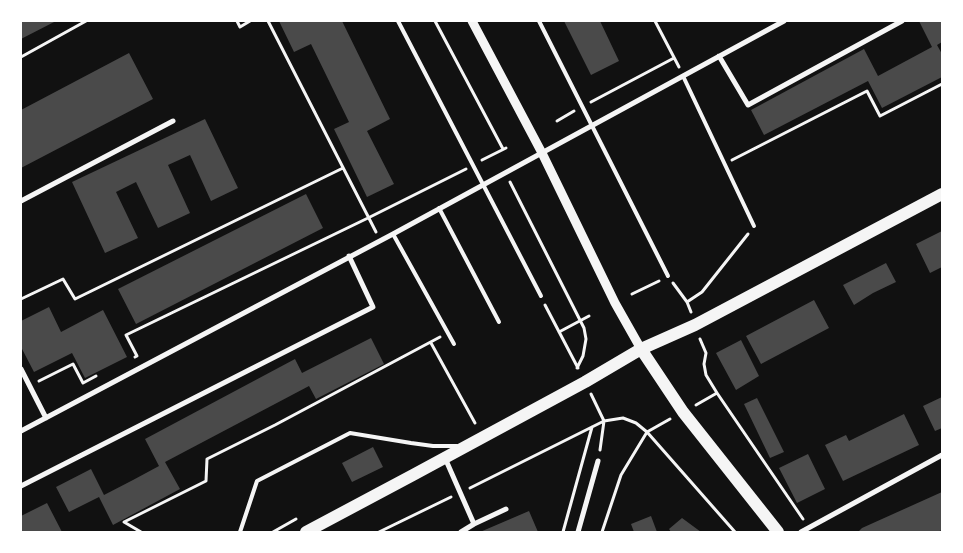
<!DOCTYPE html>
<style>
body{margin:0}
#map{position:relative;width:963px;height:553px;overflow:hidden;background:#111;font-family:"DM Sans",sans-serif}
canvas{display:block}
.frame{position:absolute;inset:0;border:22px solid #fff;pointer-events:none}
</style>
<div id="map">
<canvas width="963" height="553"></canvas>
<div class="frame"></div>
</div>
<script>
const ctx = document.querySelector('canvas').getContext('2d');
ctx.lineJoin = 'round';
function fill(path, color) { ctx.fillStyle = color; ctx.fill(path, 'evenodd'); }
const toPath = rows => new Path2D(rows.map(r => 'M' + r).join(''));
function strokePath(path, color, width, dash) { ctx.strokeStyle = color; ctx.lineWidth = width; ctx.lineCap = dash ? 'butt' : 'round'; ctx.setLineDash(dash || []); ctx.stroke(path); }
fill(toPath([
 [21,21,56,21,21,39],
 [279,21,342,21,390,119,367,131,394,184,367,197,334,129,349,122,311,44,294,52],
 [564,21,600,21,619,61,591,75],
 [919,21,942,21,942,42,937,45,942,54,942,77,882,108,868,81,764,135,751,110,864,49,878,76,932,47],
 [129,53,153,99,21,168,21,110],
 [205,119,238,188,211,201,190,155,168,165,190,213,158,228,136,182,116,192,138,238,105,253,72,182],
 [306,194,323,228,136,324,118,289],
 [942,231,942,267,930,273,916,244],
 [886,263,896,282,873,293,854,305,843,285],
 [814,300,829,328,761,364,746,336],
 [49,307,61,332,103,310,127,357,85,378,72,353,34,372,21,347,21,321],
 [371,338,384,364,316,399,309,386,165,462,180,489,113,525,99,497,69,512,56,487,91,469,104,495,133,480,159,466,145,439,295,359,302,373],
 [741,340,759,376,736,390,716,353],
 [942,397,942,428,935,431,923,406],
 [757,398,784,452,770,458,744,404],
 [904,414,919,445,843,481,825,445,846,435,849,441],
 [373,447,383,467,352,482,342,463],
 [808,454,825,489,797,503,779,468],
 [942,492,942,530,937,532,858,532,862,528],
 [47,503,62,532,21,532,21,516],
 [529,511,538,532,480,532],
 [651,516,657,532,634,532,631,524],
 [682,518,701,532,671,532,669,529]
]), '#4a4a4a');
strokePath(toPath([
 [237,21,240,27,250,21],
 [268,21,376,232],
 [435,21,503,149],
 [655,21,679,67],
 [21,57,86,21],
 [591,102,674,58],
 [557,121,574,111],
 [482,160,506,148],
 [732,160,867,91,880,116,942,84],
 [510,182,584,328,586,339,583,356,577,368],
 [673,283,687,302,691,312],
 [632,294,659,281],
 [21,299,63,279,75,299,343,168],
 [687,302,702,292,748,234],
 [545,305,578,368],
 [559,332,589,316],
 [700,339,706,353,704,364,706,375,717,393,803,519],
 [431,343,475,423],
 [135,357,137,356,126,335,368,218,466,169],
 [39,381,73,364,83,383,96,376],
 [591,394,604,421,623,418,636,423,647,432,670,419],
 [696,405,717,393],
 [600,450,604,421],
 [470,488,604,421],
 [141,532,124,522,206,481,207,459,275,425,440,337],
 [273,532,296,519],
 [379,532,451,497],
 [563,532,592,427],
 [602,532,621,475,647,432,735,532]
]), '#f5f5f5', 3);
strokePath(toPath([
 [398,21,541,296],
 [539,21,668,276],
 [683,76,754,226],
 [439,208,499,322],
 [393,234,454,344],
 [240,532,257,481,350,433,411,443,433,446,457,446]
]), '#f5f5f5', 4);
strokePath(toPath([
 [719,56,748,105,902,21],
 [21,201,173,121],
 [21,369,46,418],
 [21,431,393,234,784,21],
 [445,458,474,524],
 [21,486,373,307,349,256],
 [461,532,474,524,506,509],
 [578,532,598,461],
 [801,532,942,455]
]), '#f5f5f5', 5);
strokePath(toPath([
 [472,21,542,153,615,303,641,349]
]), '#f5f5f5', 9);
strokePath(toPath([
 [641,349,683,412,778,532],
 [306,532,413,475,585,382,641,349,695,325,942,194]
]), '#f5f5f5', 12);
</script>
